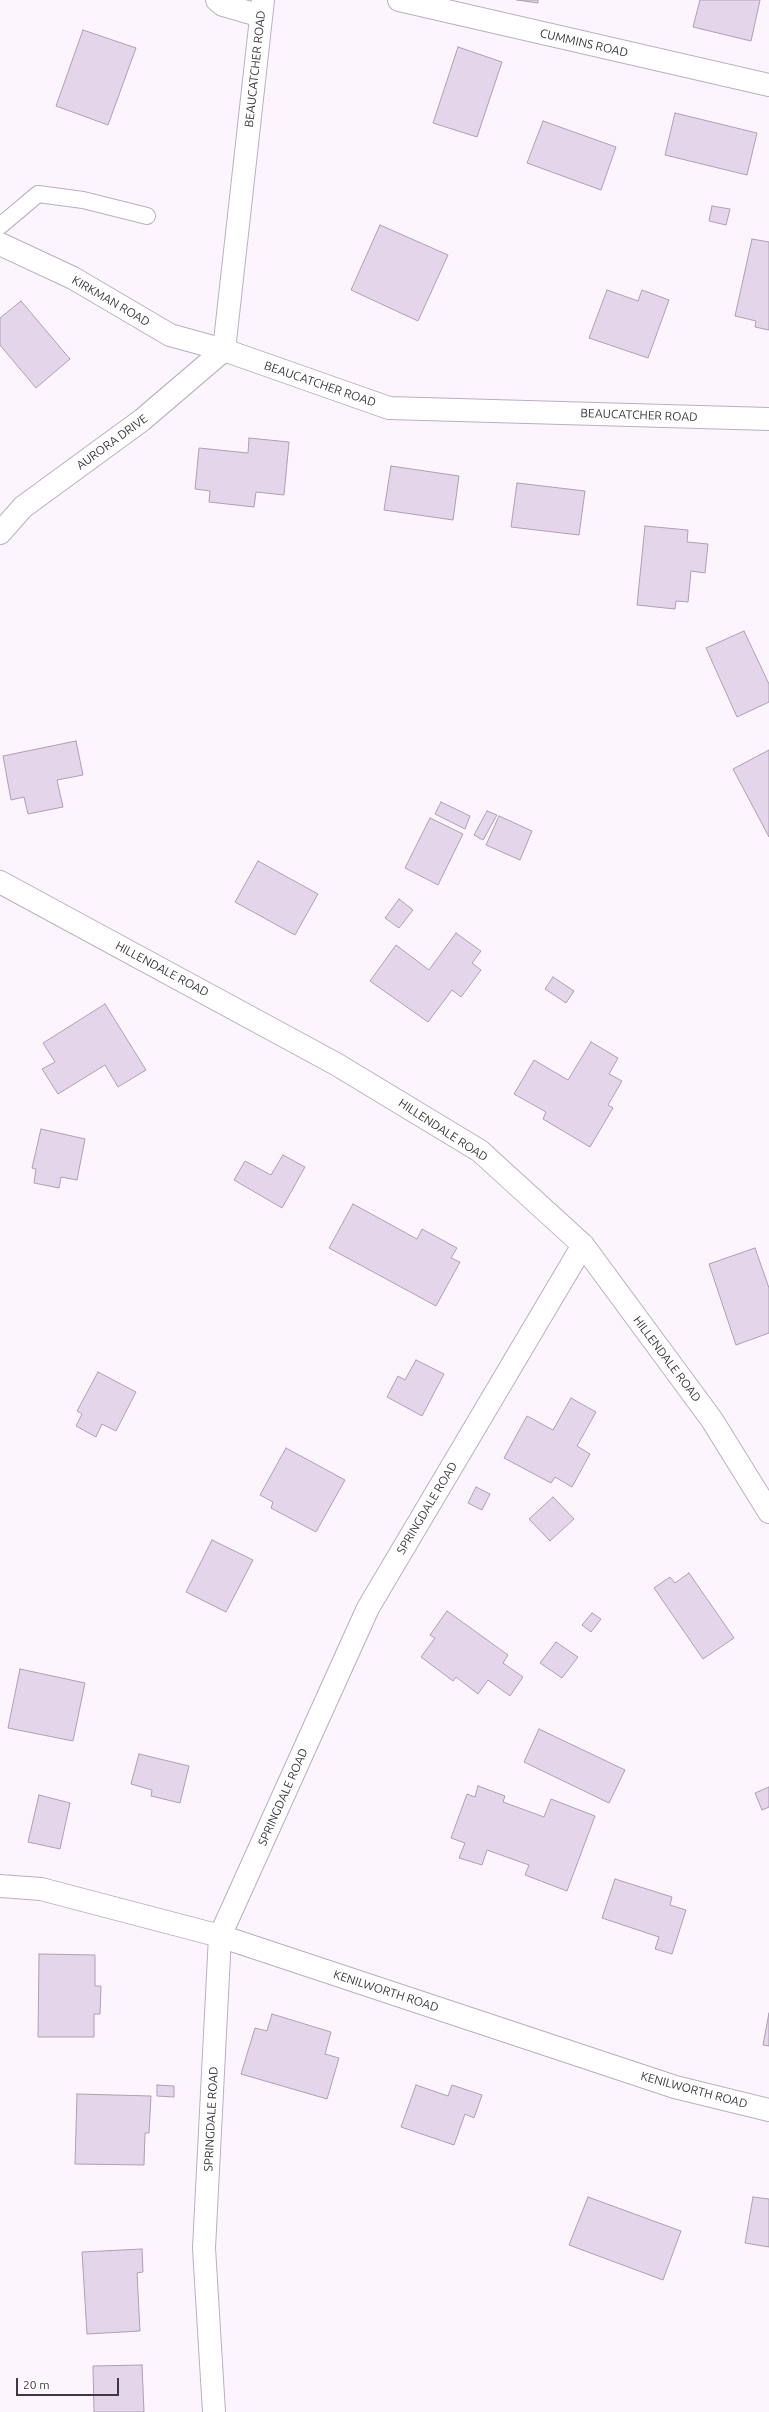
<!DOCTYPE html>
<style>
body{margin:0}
#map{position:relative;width:769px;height:2412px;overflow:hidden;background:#fcf5fe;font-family:Ubuntu,sans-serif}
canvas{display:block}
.scale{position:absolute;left:16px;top:2378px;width:103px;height:18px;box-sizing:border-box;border:2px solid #3e3840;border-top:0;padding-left:5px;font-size:12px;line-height:14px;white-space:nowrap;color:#3e3840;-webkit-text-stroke:3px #fff;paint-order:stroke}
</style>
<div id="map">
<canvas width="769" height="2412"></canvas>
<div class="scale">20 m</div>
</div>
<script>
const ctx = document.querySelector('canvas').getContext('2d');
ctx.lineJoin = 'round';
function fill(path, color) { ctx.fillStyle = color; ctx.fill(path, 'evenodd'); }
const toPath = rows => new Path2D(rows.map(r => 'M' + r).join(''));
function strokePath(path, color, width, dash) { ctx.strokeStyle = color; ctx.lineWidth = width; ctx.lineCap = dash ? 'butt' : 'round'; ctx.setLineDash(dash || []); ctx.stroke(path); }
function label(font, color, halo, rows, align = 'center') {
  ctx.font = font + ' Ubuntu,sans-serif'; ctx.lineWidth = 3; ctx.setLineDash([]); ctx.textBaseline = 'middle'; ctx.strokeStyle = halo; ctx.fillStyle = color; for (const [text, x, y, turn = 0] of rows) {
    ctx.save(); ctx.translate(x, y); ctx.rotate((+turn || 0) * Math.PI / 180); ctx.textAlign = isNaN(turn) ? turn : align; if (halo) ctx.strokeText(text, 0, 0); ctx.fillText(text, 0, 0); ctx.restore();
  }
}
const building = toPath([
 [517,0,538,0,538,3,517,0],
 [700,0,760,0,751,41,693,27,700,0],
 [83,30,136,48,108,125,56,106,83,30],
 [458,47,502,62,477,137,433,123,458,47],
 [675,113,757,133,747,175,665,155,675,113],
 [543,121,616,147,601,190,527,163,543,121],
 [712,206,730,209,726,225,709,221,712,206],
 [380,225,448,255,418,321,351,290,380,225],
 [752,239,769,242,769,330,755,327,756,321,735,316,752,239],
 [607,290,638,301,642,290,669,300,648,358,589,338,607,290],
 [21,301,70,359,36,388,0,345,0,318,21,301],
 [249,438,289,442,284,495,256,492,254,507,209,502,210,491,195,489,199,448,248,453,249,438],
 [391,466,459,476,453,520,384,510,391,466],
 [517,483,585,491,579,535,511,527,517,483],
 [645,526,688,530,687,542,708,544,705,573,691,571,688,602,676,601,675,609,637,605,645,526],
 [744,631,769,684,769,702,737,717,706,648,744,631],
 [76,741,83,775,57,780,63,807,28,814,24,797,11,800,3,756,76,741],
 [769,750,769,837,733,769,769,750],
 [441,802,470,816,465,829,435,814,441,802],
 [487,811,497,815,483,840,474,835,487,811],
 [499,816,532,831,520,860,486,845,499,816],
 [430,818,463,834,438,885,405,868,430,818],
 [258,861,318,894,295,935,235,902,258,861],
 [399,899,413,910,399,928,385,918,399,899],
 [456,933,481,951,472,963,481,970,461,997,452,990,428,1022,370,981,396,945,429,970,456,933],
 [553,977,574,991,566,1003,545,989,553,977],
 [105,1004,146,1070,118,1087,105,1065,58,1094,42,1069,55,1062,43,1043,105,1004],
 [591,1042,618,1058,609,1074,622,1081,608,1105,613,1108,590,1147,543,1119,546,1112,514,1094,534,1060,568,1080,591,1042],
 [41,1129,85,1139,77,1180,61,1177,59,1188,34,1183,36,1169,32,1168,41,1129],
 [283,1155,305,1167,282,1208,234,1180,245,1161,271,1175,283,1155],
 [353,1204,417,1239,422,1229,457,1248,451,1258,460,1262,436,1306,329,1248,353,1204],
 [755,1248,769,1288,769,1333,736,1345,709,1264,755,1248],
 [416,1360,444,1374,422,1416,387,1397,398,1376,405,1380,416,1360],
 [98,1372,136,1392,116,1431,102,1424,96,1437,76,1426,82,1414,77,1411,98,1372],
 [571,1398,596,1412,577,1446,590,1454,572,1487,555,1477,551,1483,504,1458,527,1416,553,1430,571,1398],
 [286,1448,345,1480,316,1532,271,1508,273,1502,260,1495,286,1448],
 [476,1487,490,1494,482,1510,468,1503,476,1487],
 [553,1497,574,1519,550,1541,529,1519,553,1497],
 [212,1540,253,1560,226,1612,186,1592,212,1540],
 [689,1573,734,1638,703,1659,654,1588,670,1577,675,1583,689,1573],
 [447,1611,508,1655,503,1663,523,1677,510,1696,488,1680,478,1694,456,1677,453,1681,421,1657,435,1638,430,1635,447,1611],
 [592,1613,601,1619,591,1632,582,1625,592,1613],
 [556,1642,578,1657,562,1678,540,1663,556,1642],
 [20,1669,85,1683,73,1741,8,1728,20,1669],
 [539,1729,625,1770,609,1803,524,1762,539,1729],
 [139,1754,189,1766,180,1803,151,1796,152,1790,131,1784,139,1754],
 [478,1786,505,1796,503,1802,544,1817,551,1799,595,1816,567,1891,525,1875,529,1865,487,1850,482,1865,459,1858,465,1843,451,1838,467,1794,475,1797,478,1786],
 [769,1787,769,1807,762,1810,755,1793,769,1787],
 [39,1795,70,1803,60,1849,28,1842,39,1795],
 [615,1879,672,1897,670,1905,686,1910,672,1954,655,1949,659,1937,602,1918,615,1879],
 [39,1954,95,1955,95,1986,101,1986,100,2014,94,2014,94,2037,38,2037,39,1954],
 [769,2013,769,2046,763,2045,769,2013],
 [272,2014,331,2032,325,2054,339,2058,327,2099,241,2074,255,2028,267,2031,272,2014],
 [157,2085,174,2086,174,2097,157,2096,157,2085],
 [416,2085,448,2096,452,2085,482,2095,474,2118,465,2114,454,2145,401,2127,416,2085],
 [77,2094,151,2096,149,2133,145,2133,144,2165,75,2164,77,2094],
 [588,2197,681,2231,663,2280,569,2245,588,2197],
 [753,2197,769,2199,769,2247,745,2243,753,2197],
 [142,2249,143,2272,137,2273,140,2331,87,2334,82,2252,142,2249],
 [142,2365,144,2412,94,2412,93,2366,142,2365]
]);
fill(building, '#e5d5ea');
strokePath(building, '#ae9fb3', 1);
const service = toPath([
 [0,226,38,194,83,200,147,216]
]);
const minor = toPath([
 [217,0,223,5,261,16],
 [399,0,769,85],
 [0,244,73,278,170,335,224,350,389,408,769,419],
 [224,350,263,0],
 [0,533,23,507,142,420,224,350],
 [0,882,336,1064,480,1151,583,1245,712,1420,769,1512],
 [214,2412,204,2248,220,1936,368,1608,583,1245]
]);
const tertiary = toPath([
 [0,1886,41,1889,220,1936,675,2087,769,2110]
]);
strokePath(service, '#bcadc2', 18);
strokePath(minor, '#bcadc2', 24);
strokePath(tertiary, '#bcadc2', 24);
strokePath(service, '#fff', 16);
strokePath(minor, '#fff', 22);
strokePath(tertiary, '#fff', 22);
label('12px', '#3e3840', '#fff', [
 ["CUMMINS ROAD",584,43,13],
 ["BEAUCATCHER ROAD",255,69,-84],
 ["KIRKMAN ROAD",111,301,30],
 ["BEAUCATCHER ROAD",320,384,19],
 ["BEAUCATCHER ROAD",639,415,2],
 ["AURORA DRIVE",112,442,-36],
 ["HILLENDALE ROAD",162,969,28],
 ["HILLENDALE ROAD",443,1130,33],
 ["HILLENDALE ROAD",667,1359,53],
 ["SPRINGDALE ROAD",427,1508,-59],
 ["SPRINGDALE ROAD",283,1797,-66],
 ["KENILWORTH ROAD",386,1991,18],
 ["KENILWORTH ROAD",694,2090,15],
 ["SPRINGDALE ROAD",211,2119,-87]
]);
</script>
